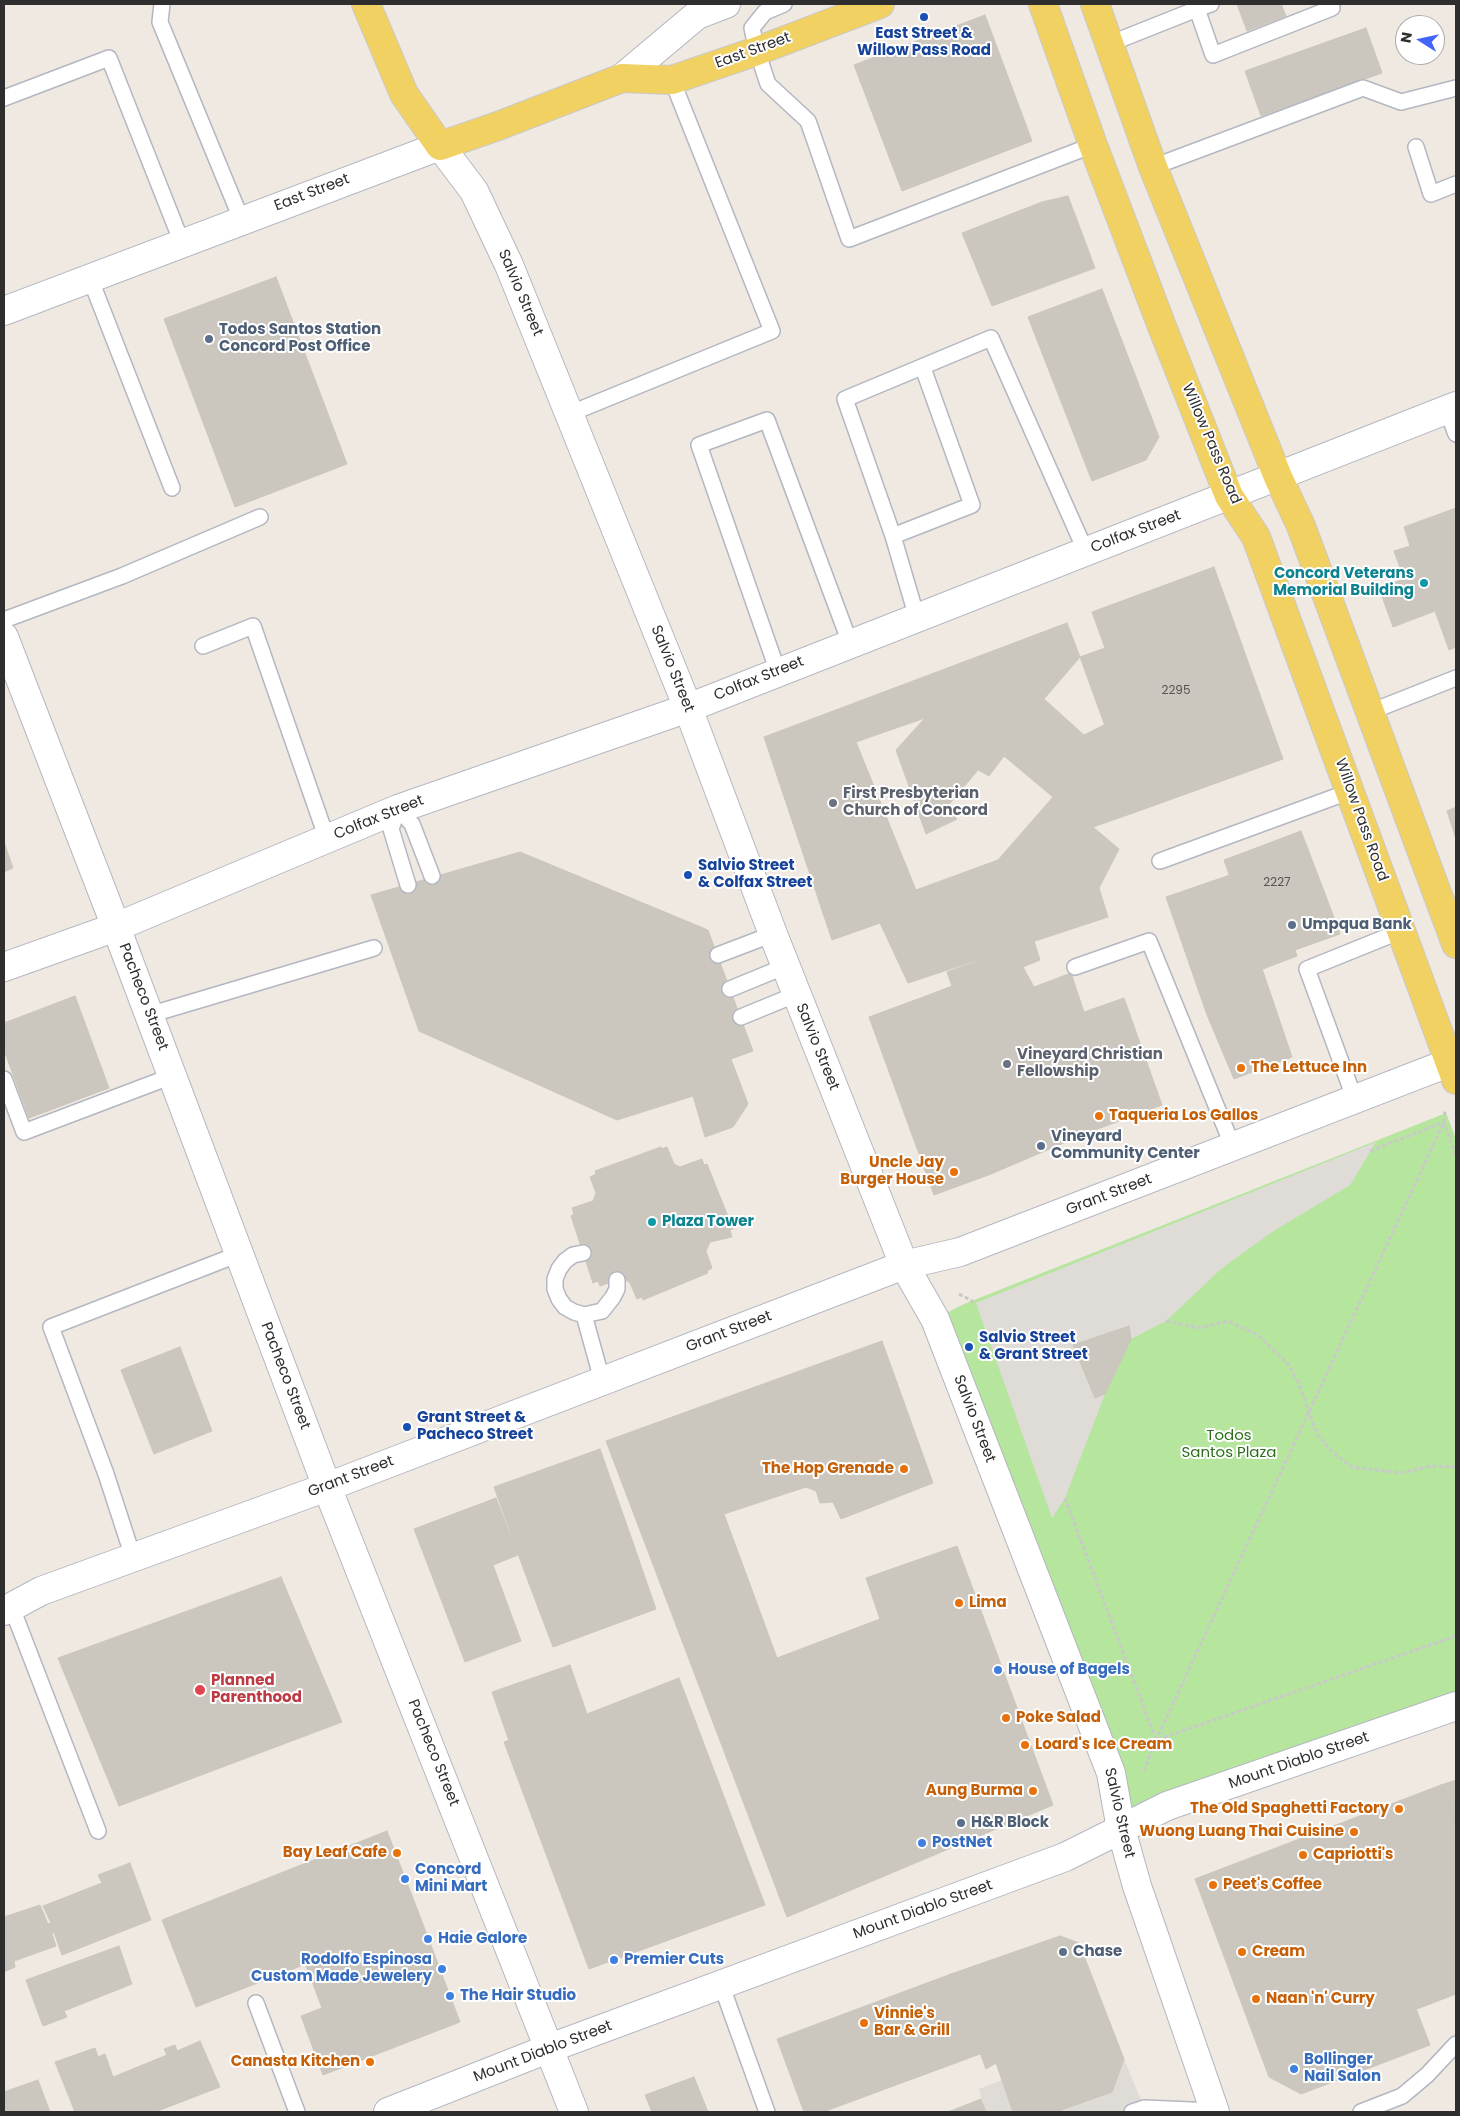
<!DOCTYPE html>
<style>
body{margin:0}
#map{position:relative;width:1460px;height:2116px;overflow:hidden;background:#efe9e1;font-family:Poppins,sans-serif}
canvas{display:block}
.frame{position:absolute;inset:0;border:5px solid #2e2e2e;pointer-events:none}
.north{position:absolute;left:1395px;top:15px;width:50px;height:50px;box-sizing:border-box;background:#fff;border:1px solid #ababab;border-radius:50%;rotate:280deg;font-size:14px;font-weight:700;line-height:20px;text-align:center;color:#2e2e2e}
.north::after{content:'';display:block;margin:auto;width:18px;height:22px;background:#4264fb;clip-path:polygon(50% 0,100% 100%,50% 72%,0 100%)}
</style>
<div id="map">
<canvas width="1460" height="2116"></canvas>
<div class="frame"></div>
<div class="north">N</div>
</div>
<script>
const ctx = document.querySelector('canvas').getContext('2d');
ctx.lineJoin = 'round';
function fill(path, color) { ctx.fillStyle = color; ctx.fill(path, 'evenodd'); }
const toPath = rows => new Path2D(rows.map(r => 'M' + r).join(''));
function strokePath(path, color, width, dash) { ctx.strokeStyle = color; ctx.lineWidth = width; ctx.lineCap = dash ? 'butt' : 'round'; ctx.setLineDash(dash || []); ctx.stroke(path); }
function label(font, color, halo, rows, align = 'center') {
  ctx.font = font + ' Poppins,sans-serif'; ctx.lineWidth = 4; ctx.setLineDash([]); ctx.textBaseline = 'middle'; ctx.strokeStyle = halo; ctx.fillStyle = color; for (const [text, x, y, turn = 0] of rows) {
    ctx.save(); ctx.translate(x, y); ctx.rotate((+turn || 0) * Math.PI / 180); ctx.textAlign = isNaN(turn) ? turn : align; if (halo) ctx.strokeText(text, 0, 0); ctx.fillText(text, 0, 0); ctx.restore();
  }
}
fill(toPath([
 [1446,1113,1456,1139,1456,1706,1121,1829,935,1319,964,1304]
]), '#b6e59e');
fill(toPath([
 [1376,1142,1350,1185,1272,1232,1221,1269,1166,1321,1131,1339,1128,1326,1073,1345,1095,1398,1105,1394,1065,1498,1052,1518,976,1303],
 [1124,2059,1146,2112,1056,2112,1111,2092],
 [1002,2080,1013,2112,986,2112,979,2089]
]), '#dfdcd8');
const building = toPath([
 [1237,4,1281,4,1286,16,1247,31,1237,4],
 [985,15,1032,141,902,191,854,65,985,15],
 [1366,28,1382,73,1261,116,1245,71,1366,28],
 [1068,196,1095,268,992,306,962,233,1042,202,1068,196],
 [276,277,347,464,235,507,164,319,276,277],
 [1102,289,1159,437,1146,460,1092,481,1028,317,1102,289],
 [1456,508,1456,647,1449,650,1435,611,1393,627,1379,588,1404,579,1394,551,1410,546,1404,527,1456,508],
 [1214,567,1283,759,1136,812,1080,657,1105,648,1092,612,1214,567],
 [1067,623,1080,657,1044,699,1084,735,1104,725,1136,812,1093,827,1119,849,1099,888,1108,917,908,983,880,923,832,940,764,737,1067,623],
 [925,718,896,750,926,834,957,819,946,808,978,770,989,776,1004,756,1053,797,998,860,916,890,856,742,925,718],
 [1456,807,1456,839,1447,811,1456,807],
 [1301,831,1324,891,1245,921,1224,860,1301,831],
 [4,842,13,868,4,872,4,842],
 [520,852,708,930,753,1051,731,1059,748,1104,733,1127,705,1137,693,1096,617,1120,419,1031,371,895,520,852],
 [1230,875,1270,992,1207,1015,1166,897,1230,875],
 [1324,891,1340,934,1295,950,1297,956,1263,969,1245,921,1324,891],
 [1034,941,1040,960,1023,967,1034,987,1087,1133,991,1174,926,996,952,986,947,972,1034,941],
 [1071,973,1084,1012,1124,998,1162,1105,1087,1133,1034,987,1071,973],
 [1270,992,1292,1057,1234,1079,1207,1015,1270,992],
 [75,996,109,1088,29,1118,4,1050,4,1023,75,996],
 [926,996,991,1174,934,1195,869,1017,926,996],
 [661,1147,661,1149,667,1147,674,1164,680,1167,702,1159,704,1165,707,1164,733,1229,730,1230,732,1237,710,1242,706,1251,712,1268,707,1271,708,1273,643,1300,642,1297,637,1299,630,1283,623,1278,600,1286,598,1281,593,1283,571,1216,574,1214,572,1208,593,1201,596,1193,590,1177,596,1174,595,1171,661,1147],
 [1129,1326,1131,1339,1105,1394,1095,1398,1073,1345,1129,1326],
 [882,1341,933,1483,841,1519,833,1502,820,1503,816,1491,806,1487,724,1514,777,1658,880,1619,866,1578,957,1546,1053,1805,787,1917,606,1441,882,1341],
 [180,1347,212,1431,154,1454,121,1370,180,1347],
 [600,1449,630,1534,525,1573,494,1487,600,1449],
 [496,1498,518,1555,493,1565,521,1641,465,1662,414,1529,496,1498],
 [630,1534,656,1609,553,1647,525,1573,630,1534],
 [281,1577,342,1722,119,1806,58,1658,281,1577],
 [570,1665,587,1714,509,1741,492,1692,570,1665],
 [679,1678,765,1905,589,1969,504,1742,587,1714,679,1678],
 [1456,1780,1456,1825,1441,1785,1456,1780],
 [1441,1785,1456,1825,1456,1994,1417,2009,1402,1972,1385,1979,1328,1828,1441,1785],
 [1328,1828,1385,1979,1402,1972,1430,2045,1301,2094,1269,2077,1195,1879,1328,1828],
 [387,1831,421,1919,196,2007,162,1920,387,1831],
 [130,1863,151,1920,62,1955,54,1932,52,1934,56,1946,14,1961,15,1967,4,1972,4,1917,40,1905,48,1924,51,1923,43,1906,102,1883,98,1875,130,1863],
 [421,1919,460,2022,323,2075,301,2016,322,2008,305,1963,421,1919],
 [1060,1936,1079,1943,1124,2059,1112,2092,1056,2112,1013,2112,996,2063,986,2069,951,1974,1060,1936],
 [119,1946,132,1984,64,2011,67,2017,43,2026,26,1980,119,1946],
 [951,1974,980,2054,823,2112,804,2112,777,2039,951,1974],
 [200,2041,220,2087,155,2112,75,2112,55,2062,95,2048,98,2057,105,2054,113,2077,167,2055,164,2049,175,2045,177,2051,200,2041],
 [694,2077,708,2112,652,2112,645,2095,694,2077],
 [38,2080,50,2112,4,2112,4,2092,38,2080],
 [981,2099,986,2112,948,2112,981,2099]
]);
fill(building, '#cbc7bf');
strokePath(building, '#cbc5ba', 1);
const lane = toPath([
 [162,4,160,22,242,221],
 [784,4,765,12,752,28,757,51,768,84,808,121,849,239,1093,145],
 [1211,4,1197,9,1213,55,1332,8,1330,4],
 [1109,44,1197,9,1195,4],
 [4,98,109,58,182,243],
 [1416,147,1431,194,1456,184],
 [1153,167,1363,88,1401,102,1456,88],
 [90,278,172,488],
 [1447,410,1456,434],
 [569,414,772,331,672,80],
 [893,536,972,505,923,368],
 [917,618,893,536,845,399,991,338,1086,552],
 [4,620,122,576,260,517],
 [203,646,253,626,327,839],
 [778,672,699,445,767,420,850,643],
 [1370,712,1456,678],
 [1160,861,1351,791],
 [408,885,391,829,398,809,412,824,432,876],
 [718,955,773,934],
 [1075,967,1149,941,1233,1147],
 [730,989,786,966],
 [149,1015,374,948],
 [741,1017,797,994],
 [4,1079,24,1132,172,1076],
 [1355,1100,1307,969,1401,931],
 [583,1253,573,1255,565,1261,559,1269,555,1279,555,1289,559,1299,565,1307,574,1312,584,1315,602,1311,613,1297,617,1289,617,1280],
 [584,1315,602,1380],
 [133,1557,106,1474,51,1327,239,1254],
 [12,1608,98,1831],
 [721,1984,767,2112],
 [256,2003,297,2112],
 [1132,2112,1144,2108,1215,2111,1213,2112],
 [1361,2112,1402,2096,1427,2075,1456,2044]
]);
const street = toPath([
 [4,637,116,927,327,1487,574,2112],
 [4,967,116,927,398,809,688,708,1456,406],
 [4,1611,41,1591,327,1487,904,1265,960,1252,1456,1060],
 [388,2112,550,2048,1065,1857,1167,1806,1456,1706]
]);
const secondary = toPath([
 [622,78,697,15,726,4],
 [4,311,440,146,474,191,509,265,688,708,773,934,904,1265,935,1319,1111,1773,1121,1829,1137,1886,1215,2112]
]);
const primary = toPath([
 [366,4,404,94,440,146,498,126,622,78,672,80,757,51,880,4],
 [1043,4,1093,145,1161,324,1229,496,1256,537,1456,1080],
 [1095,4,1153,167,1278,477,1301,526,1456,944]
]);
strokePath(lane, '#b4b7c1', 18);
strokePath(street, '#b4b7c1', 30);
strokePath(secondary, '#b4b7c1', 30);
strokePath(primary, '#c9c9c9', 30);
strokePath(toPath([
 [1370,1151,1444,1122,1456,1156],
 [959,1294,976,1303],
 [1166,1321,1199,1328,1228,1321,1258,1335,1288,1364,1298,1382,1317,1434,1333,1453,1352,1467,1402,1473,1431,1466,1456,1467],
 [1065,1498,1156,1740,1456,1636],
 [1144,1771,1156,1740,1444,1122,1445,1110]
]), '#c9c9c9', 3, [4, 2.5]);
strokePath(lane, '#fff', 15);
strokePath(street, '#fff', 28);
strokePath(secondary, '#fff', 28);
strokePath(primary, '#f2d163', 28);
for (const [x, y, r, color] of [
 [924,17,5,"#1a4fb4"],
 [209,339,5,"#5c6f8a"],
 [1424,583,5,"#0f9aa8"],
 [833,803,5,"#6b7280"],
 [688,875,5,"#1a4fb4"],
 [1292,925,5,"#5c6f8a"],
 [1007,1064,5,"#6b7280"],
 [1241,1068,5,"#e8710a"],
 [1099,1116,5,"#e8710a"],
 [1041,1146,5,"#5c6f8a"],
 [954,1172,5,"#e8710a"],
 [652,1222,5,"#0f9aa8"],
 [969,1347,5,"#1a4fb4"],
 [407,1427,5,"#1a4fb4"],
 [904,1469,5,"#e8710a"],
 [959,1603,5,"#e8710a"],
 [998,1670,5,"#3f7fe0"],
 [200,1690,6,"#e0444e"],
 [1006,1718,5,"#e8710a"],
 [1025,1745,5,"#e8710a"],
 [1033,1791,5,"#e8710a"],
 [1399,1809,5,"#e8710a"],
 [961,1823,5,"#5c6f8a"],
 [1354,1832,5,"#e8710a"],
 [922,1843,5,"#3f7fe0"],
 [397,1853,5,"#e8710a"],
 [1303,1855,5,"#e8710a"],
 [405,1879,5,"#3f7fe0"],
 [1213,1885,5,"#e8710a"],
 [428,1939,5,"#3f7fe0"],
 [1063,1952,5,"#5c6f8a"],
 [1242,1952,5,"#e8710a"],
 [614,1960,5,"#3f7fe0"],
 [442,1969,5,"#3f7fe0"],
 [450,1996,5,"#3f7fe0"],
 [1256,1999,5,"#e8710a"],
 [864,2023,5,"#e8710a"],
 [370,2062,5,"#e8710a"],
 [1294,2069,5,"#3f7fe0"]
]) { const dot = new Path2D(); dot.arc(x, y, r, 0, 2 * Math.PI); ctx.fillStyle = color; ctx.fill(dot); strokePath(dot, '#fff', 2); }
label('12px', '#555452', null, [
 ["2295",1176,691],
 ["2227",1277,883]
]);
label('bold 15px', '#164399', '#fff', [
 ["East Street &",924,34,"center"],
 ["Willow Pass Road",924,51,"center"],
 ["Salvio Street",698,866],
 ["& Colfax Street",698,883],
 ["Salvio Street",979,1338],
 ["& Grant Street",979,1355],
 ["Grant Street &",417,1418],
 ["Pacheco Street",417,1435]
], 'left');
label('15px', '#2e2e2e', '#fff', [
 ["East Street",753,51,-20],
 ["East Street",312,193,-21],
 ["Salvio Street",520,293,67],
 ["Willow Pass Road",1211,444,67],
 ["Colfax Street",1136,532,-21],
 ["Salvio Street",672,669,68],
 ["Colfax Street",759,679,-22],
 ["Colfax Street",379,818,-22],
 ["Willow Pass Road",1361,820,70],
 ["Pacheco Street",143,997,69],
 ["Salvio Street",817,1047,68],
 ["Grant Street",1109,1195,-21],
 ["Grant Street",729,1332,-21],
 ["Pacheco Street",285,1376,69],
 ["Salvio Street",974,1419,69],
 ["Grant Street",351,1477,-21],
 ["Pacheco Street",433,1753,68],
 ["Mount Diablo Street",1299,1761,-19],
 ["Salvio Street",1119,1813,77],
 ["Mount Diablo Street",923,1910,-20],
 ["Mount Diablo Street",543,2052,-21]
]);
label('bold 15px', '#4e5e75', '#fff', [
 ["Todos Santos Station",219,330],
 ["Concord Post Office",219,347],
 ["Umpqua Bank",1302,925],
 ["Vineyard",1051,1137],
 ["Community Center",1051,1154],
 ["H&R Block",971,1823],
 ["Chase",1073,1952]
], 'left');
label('bold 15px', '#0d838f', '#fff', [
 ["Concord Veterans",1414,574],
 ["Memorial Building",1414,591],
 ["Plaza Tower",662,1222,"left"]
], 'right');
label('bold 15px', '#5b616d', '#fff', [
 ["First Presbyterian",843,794],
 ["Church of Concord",843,811],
 ["Vineyard Christian",1017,1055],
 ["Fellowship",1017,1072]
], 'left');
label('bold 15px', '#c56008', '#fff', [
 ["The Lettuce Inn",1251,1068],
 ["Taqueria Los Gallos",1109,1116],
 ["Uncle Jay",944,1163,"right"],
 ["Burger House",944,1180,"right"],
 ["The Hop Grenade",894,1469,"right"],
 ["Lima",969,1603],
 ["Poke Salad",1016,1718],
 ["Loard's Ice Cream",1035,1745],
 ["Aung Burma",1023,1791,"right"],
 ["The Old Spaghetti Factory",1389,1809,"right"],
 ["Wuong Luang Thai Cuisine",1344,1832,"right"],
 ["Bay Leaf Cafe",387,1853,"right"],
 ["Capriotti's",1313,1855],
 ["Peet's Coffee",1223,1885],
 ["Cream",1252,1952],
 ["Naan 'n' Curry",1266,1999],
 ["Vinnie's",874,2014],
 ["Bar & Grill",874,2031],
 ["Canasta Kitchen",360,2062,"right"]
], 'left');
label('15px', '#2c6e1b', '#fff', [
 ["Todos",1229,1436],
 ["Santos Plaza",1229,1453]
]);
label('bold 15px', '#366cbe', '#fff', [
 ["House of Bagels",1008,1670],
 ["PostNet",932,1843],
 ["Concord",415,1870],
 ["Mini Mart",415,1887],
 ["Haie Galore",438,1939],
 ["Rodolfo Espinosa",432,1960,"right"],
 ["Custom Made Jewelery",432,1977,"right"],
 ["Premier Cuts",624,1960],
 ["The Hair Studio",460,1996],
 ["Bollinger",1304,2060],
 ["Nail Salon",1304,2077]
], 'left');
label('bold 15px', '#be3a42', '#fff', [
 ["Planned",211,1681],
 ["Parenthood",211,1698]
], 'left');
</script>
